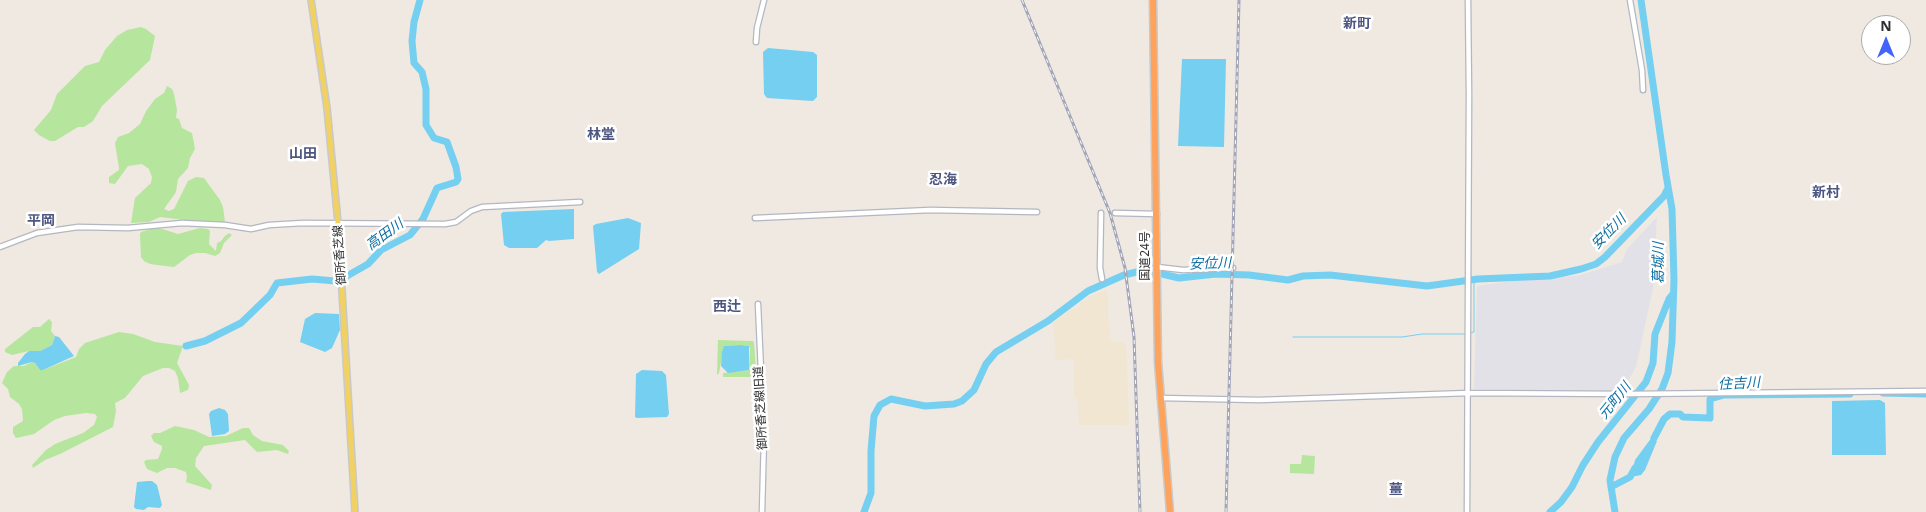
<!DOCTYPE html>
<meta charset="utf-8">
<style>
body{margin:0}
#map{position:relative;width:1926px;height:512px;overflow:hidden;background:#efe9e1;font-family:"Noto Sans",sans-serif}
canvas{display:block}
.north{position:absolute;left:1861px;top:15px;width:50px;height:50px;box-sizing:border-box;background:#fff;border:1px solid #ababab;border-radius:50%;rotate:0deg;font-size:14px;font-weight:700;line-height:20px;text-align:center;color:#2e2e2e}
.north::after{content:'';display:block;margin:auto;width:18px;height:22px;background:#4264fb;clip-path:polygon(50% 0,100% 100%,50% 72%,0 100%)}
</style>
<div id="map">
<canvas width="1926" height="512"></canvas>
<div class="north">N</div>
</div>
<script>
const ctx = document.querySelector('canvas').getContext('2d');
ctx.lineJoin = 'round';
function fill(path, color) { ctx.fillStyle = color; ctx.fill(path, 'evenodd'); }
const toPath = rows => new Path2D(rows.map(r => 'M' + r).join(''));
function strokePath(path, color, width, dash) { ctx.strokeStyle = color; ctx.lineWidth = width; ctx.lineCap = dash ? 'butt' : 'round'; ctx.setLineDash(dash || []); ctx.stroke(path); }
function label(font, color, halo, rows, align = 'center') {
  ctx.font = font + ' "Noto Sans","Noto Sans JP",sans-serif'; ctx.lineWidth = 5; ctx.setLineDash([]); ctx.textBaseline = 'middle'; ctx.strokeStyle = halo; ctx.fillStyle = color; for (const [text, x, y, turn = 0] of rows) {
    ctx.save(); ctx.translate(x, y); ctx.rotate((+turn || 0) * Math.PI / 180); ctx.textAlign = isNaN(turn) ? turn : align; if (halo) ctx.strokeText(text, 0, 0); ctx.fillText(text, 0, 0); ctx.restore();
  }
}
fill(toPath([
 [1657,217,1653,288,1636,367,1622,391,1474,389,1477,286,1539,277,1577,276,1622,262,1627,249]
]), '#e3e1e8');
fill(toPath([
 [1107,290,1110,341,1123,342,1126,344,1129,423,1127,425,1079,425,1077,398,1074,398,1074,359,1056,360,1053,323,1070,310,1080,307,1080,303,1092,295]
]), '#f0e6d1');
fill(toPath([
 [141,27,146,29,155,36,150,60,102,106,93,121,84,127,78,127,55,141,50,141,39,135,34,130,51,110,57,94,85,66,99,62,105,50,117,36,127,30],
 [167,86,172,89,174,94,177,110,176,118,179,119,182,128,192,133,195,149,190,158,188,168,178,179,176,192,164,209,169,211,174,209,188,181,196,177,204,178,220,200,223,207,225,222,209,223,160,217,149,222,131,223,135,198,151,183,152,177,149,169,142,164,128,166,115,184,109,183,109,177,119,170,119,168,115,143,118,137,129,133,140,124,146,111,155,99,164,93],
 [156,227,178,234,200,228,208,229,210,231,209,244,216,251,217,243,221,241,225,236,229,233,232,235,224,243,220,253,215,256,205,253,196,253,190,255,174,267,165,266,150,264,144,261,141,257,140,234,141,232],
 [49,319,52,322,51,331,55,336,52,345,40,351,29,351,12,355,5,352,5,349,33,327,40,327],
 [119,332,133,334,155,342,183,346,177,363,189,385,188,390,180,393,178,378,175,371,169,368,163,368,143,376,125,398,115,403,116,411,113,427,60,454,45,460,33,468,32,465,34,463,46,450,55,444,83,433,94,425,97,417,95,414,86,413,65,416,54,420,34,434,16,438,13,433,13,427,23,421,22,409,19,404,10,397,8,389,2,383,7,372,14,366,24,366,32,362,35,363,40,370,43,370,76,357,79,349,85,343],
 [718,340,753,341,754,343,756,369,752,377,723,377,723,373,749,370,750,349,749,346,741,345,724,346,719,373,717,375],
 [175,426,194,430,209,437,226,436,243,428,249,428,253,435,262,441,283,445,289,451,288,454,277,450,257,452,245,440,204,446,196,458,195,466,212,485,211,490,186,482,187,477,186,472,175,468,167,468,157,473,147,469,144,462,146,460,158,459,162,449,162,446,154,442,151,436,154,433,160,433],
 [1302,455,1315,456,1314,474,1290,473,1290,464,1301,464]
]), '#b6e59e');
fill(toPath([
 [768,48,813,52,817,55,817,97,813,101,767,98,764,94,763,52],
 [1182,59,1226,59,1224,147,1178,146],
 [574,209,574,239,549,241,546,240,537,248,509,248,504,245,501,214,503,212],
 [628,218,641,223,639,249,599,274,597,272,593,226,596,224],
 [315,313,339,314,340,330,332,348,325,352,300,342,305,319],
 [55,336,59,337,74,356,43,370,40,370,35,363,32,362,18,366,18,363,25,354,29,351,40,351,52,345],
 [741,345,749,346,749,370,728,373,721,366,722,352,724,346],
 [642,370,662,371,666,375,669,414,667,417,637,418,635,417,636,374],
 [1880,400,1885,403,1886,455,1832,455,1832,401],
 [219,408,225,410,228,414,229,431,225,434,212,436,209,414,211,411],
 [1658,429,1660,430,1655,440,1657,441,1645,470,1641,475,1631,477,1635,460],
 [148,481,152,481,157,485,162,505,160,508,148,507,144,510,136,509,134,507,137,482]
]), '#75cff0');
strokePath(toPath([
 [1293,337,1402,337,1422,334,1464,334,1474,332,1474,280]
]), '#75cff0', 1);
strokePath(toPath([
 [347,276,368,264,381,250,410,235,423,219,437,188,456,182,458,179,456,167,447,142,434,138,426,125,426,89,422,72,414,63,412,41,414,22,420,0],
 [186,346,205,341,241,323,270,295,277,283,312,279,335,281],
 [1883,393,1926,394],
 [1654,438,1664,419,1670,414,1680,414,1683,417,1710,418,1710,399,1724,395,1850,394],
 [1611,487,1630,477,1635,468],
 [864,512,871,493,871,451,874,416,880,405,891,399,925,406,954,404,962,401,974,390,986,364,996,352,1048,321,1088,291,1124,275,1145,270,1179,278,1216,274,1249,275,1288,280,1303,276,1330,275,1427,286,1478,279,1550,276,1581,269,1596,264,1605,257,1664,196,1668,188],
 [1550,512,1561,502,1572,487,1583,465,1598,442,1646,382,1653,363,1655,334,1669,299,1673,294],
 [1615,512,1610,480,1615,457,1624,438,1649,409,1662,389,1668,373,1672,342,1674,280,1672,209,1666,175,1641,0]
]), '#75cff0', 7);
const secondary = toPath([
 [1630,0,1642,70,1643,90],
 [756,42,757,28,764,0],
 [1101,213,1100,268,1102,279],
 [1115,213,1157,214],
 [755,218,930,210,1037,212],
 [0,247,37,233,78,227,128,228,182,223,225,225,251,229,269,225,303,223,445,224,456,222,471,211,482,207,580,202],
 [1157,267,1183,270,1233,268],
 [758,304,764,438,762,512],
 [1160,398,1259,400,1469,393,1628,394,1926,391],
 [1467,512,1469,95,1468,0]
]);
const primary = toPath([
 [311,0,327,108,338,223,355,512]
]);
const highway = toPath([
 [1153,0,1158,362,1170,512]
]);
strokePath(secondary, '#b4b7c1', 7);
strokePath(primary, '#c9c9c9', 8);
strokePath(highway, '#c9c9c9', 9);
strokePath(secondary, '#fff', 4.5);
strokePath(primary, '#f2d163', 5);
strokePath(highway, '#ffa35c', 6);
const rail = toPath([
 [1022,0,1110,213,1125,268,1134,337,1140,512],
 [1226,512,1239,0]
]);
strokePath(rail, '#a3a6b8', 3);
strokePath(rail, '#fff', 1, [4]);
label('12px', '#2e2e2e', '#fff', [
 ["御所香芝線",340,255,-94],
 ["国道24号",1146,256,-90],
 ["御所香芝線旧道",761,408,-93]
]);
label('bold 14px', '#4d5680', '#fff', [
 ["新町",1357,24],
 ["林堂",601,135],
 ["山田",303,154],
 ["忍海",943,180],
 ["新村",1826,193],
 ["平岡",41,221],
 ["西辻",727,307],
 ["薑",1396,490]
]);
label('italic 14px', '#0d6fa3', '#fff', [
 ["安位川",1609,232,-45],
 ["高田川",385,235,-36],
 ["葛城川",1659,263,-90],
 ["安位川",1210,264,-2],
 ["住吉川",1739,384,-3],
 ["元町川",1615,401,-51]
]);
</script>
